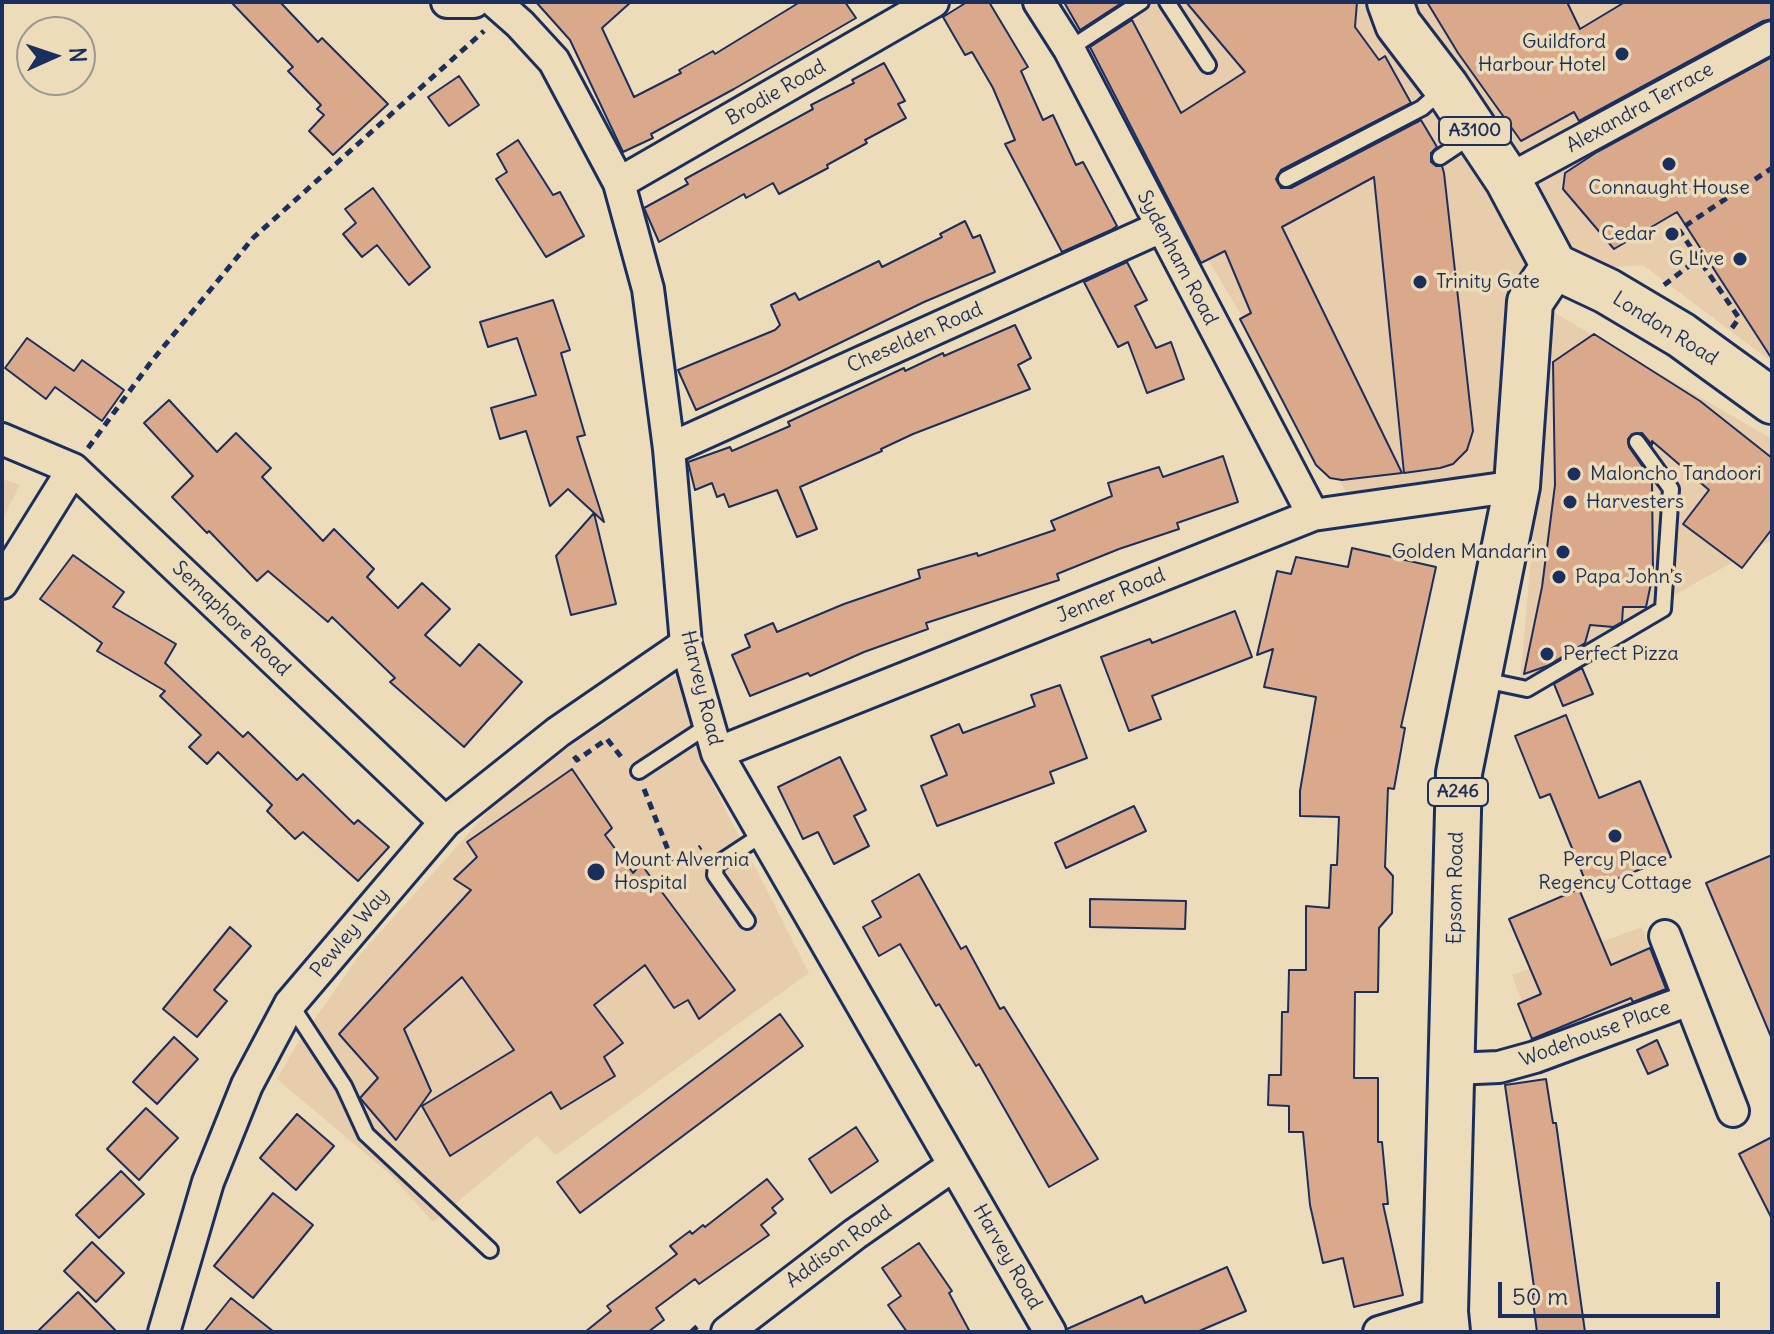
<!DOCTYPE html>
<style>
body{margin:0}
#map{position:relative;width:1774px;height:1334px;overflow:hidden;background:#eddcb9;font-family:Delius,sans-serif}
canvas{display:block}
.frame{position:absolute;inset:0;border:4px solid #1b2f5e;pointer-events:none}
.north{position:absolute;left:16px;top:16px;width:80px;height:80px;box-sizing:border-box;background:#eddcb9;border:2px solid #999795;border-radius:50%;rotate:87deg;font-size:22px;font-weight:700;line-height:32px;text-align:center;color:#1b2f5e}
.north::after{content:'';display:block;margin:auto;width:28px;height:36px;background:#1b2f5e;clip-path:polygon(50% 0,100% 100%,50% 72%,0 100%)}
.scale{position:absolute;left:1498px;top:1282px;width:222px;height:36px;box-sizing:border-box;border:4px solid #1b2f5e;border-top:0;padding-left:10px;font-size:24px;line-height:28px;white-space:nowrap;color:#1b2f5e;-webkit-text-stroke:6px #eddcb9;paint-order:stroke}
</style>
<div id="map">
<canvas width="1774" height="1334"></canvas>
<div class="frame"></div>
<div class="north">N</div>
<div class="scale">50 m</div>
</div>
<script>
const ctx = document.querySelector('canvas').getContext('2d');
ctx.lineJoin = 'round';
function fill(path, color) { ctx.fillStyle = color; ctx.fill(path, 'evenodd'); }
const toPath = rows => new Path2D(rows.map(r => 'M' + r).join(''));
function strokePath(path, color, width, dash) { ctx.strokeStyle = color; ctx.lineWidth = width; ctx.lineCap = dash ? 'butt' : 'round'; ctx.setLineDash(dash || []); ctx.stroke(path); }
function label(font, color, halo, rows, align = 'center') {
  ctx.font = font + ' Delius,sans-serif'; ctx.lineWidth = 7; ctx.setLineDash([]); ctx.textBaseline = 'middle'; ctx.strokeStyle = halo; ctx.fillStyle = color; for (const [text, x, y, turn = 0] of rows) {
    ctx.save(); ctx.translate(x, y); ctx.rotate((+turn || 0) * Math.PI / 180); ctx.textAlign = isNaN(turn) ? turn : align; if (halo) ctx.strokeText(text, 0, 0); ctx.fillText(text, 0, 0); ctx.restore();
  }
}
fill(toPath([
 [1055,2,1772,2,1772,362,1643,265,1511,277,1493,486,1351,500],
 [1553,312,1772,439,1772,540,1520,682],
 [2,479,20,485,2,520],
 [681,671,707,773,809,973,556,1155,537,1136,433,1222,392,1176,277,1079,296,1046,358,957,509,788],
 [1642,927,1667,995,1537,1043,1512,975]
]), '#e7cdac');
const building = toPath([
 [231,2,280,2,318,42,322,38,388,104,333,155,309,131,324,115,317,109,321,105,288,71,293,67,231,2],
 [536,2,631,2,602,28,634,97,681,73,679,70,713,51,715,54,800,2,845,2,856,18,734,89,651,134,653,138,623,152,570,40,536,2],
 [967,2,989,2,1028,67,1021,71,1043,120,1053,115,1076,165,1083,162,1117,226,1111,230,1062,252,1005,144,1015,140,993,88,972,52,965,55,943,17,967,2],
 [1064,2,1123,2,1080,30,1064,2],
 [1186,2,1357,2,1355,27,1379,60,1385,56,1411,103,1281,170,1276,179,1281,188,1291,188,1421,120,1437,147,1431,153,1431,162,1436,166,1442,166,1444,173,1473,431,1467,450,1453,464,1440,468,1404,473,1374,177,1282,227,1402,473,1342,480,1330,478,1316,465,1240,319,1251,313,1225,251,1201,263,1090,47,1132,20,1181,113,1245,72,1186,2],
 [1427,2,1567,2,1580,29,1625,2,1772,2,1772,19,1763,21,1579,121,1574,112,1521,141,1458,53,1427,2],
 [1772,57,1772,359,1677,212,1614,249,1563,189,1565,173,1597,152,1772,57],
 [884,63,905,101,898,104,906,118,865,140,867,143,827,165,828,168,779,194,773,183,746,198,744,194,659,242,644,208,688,184,685,179,813,109,811,105,854,83,852,80,884,63],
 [459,76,479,105,449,126,428,97,459,76],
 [518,140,553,195,560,192,584,236,546,257,496,179,507,172,497,154,518,140],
 [373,188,430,267,409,285,377,245,362,257,343,234,356,223,345,209,373,188],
 [965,221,973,238,980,235,995,272,924,302,778,373,696,410,678,370,775,330,780,325,771,305,795,293,799,300,879,261,882,267,942,237,940,234,965,221],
 [1127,262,1147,300,1135,306,1156,348,1171,342,1184,379,1147,393,1128,342,1118,347,1084,282,1127,262],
 [553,300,570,350,561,353,585,435,577,437,604,522,568,489,550,506,526,431,500,439,491,408,536,395,517,338,488,347,480,322,553,300],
 [1015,325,1031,358,1018,365,1030,389,913,434,881,449,882,451,800,487,817,529,797,537,777,490,729,507,724,494,717,497,712,483,695,490,688,462,730,447,732,451,790,426,788,422,904,368,905,371,943,353,944,356,1015,325],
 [1594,334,1700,401,1772,458,1772,529,1742,568,1683,524,1709,490,1652,441,1652,445,1642,433,1632,434,1628,439,1629,447,1652,480,1653,574,1646,607,1623,607,1622,622,1613,627,1590,625,1585,643,1547,666,1524,674,1542,587,1555,485,1553,362,1594,334],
 [27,338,74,371,82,360,124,390,102,421,55,387,46,399,5,368,27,338],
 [169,400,217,452,236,433,271,468,262,477,323,541,334,529,374,569,367,577,398,608,422,583,450,609,425,635,460,666,479,644,522,682,464,747,390,682,395,678,332,617,328,622,268,571,257,581,209,531,207,533,172,497,193,476,144,423,169,400],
 [1223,456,1238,502,1177,523,1179,529,1119,549,1057,574,1059,580,926,623,928,629,864,652,810,676,808,673,750,696,732,655,750,647,745,635,773,623,777,632,844,604,920,578,918,570,977,553,978,556,1055,530,1051,521,1112,496,1108,483,1159,467,1163,477,1223,456],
 [594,513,616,604,571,615,556,556,594,513],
 [1352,548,1436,567,1401,727,1405,728,1394,789,1388,788,1385,867,1393,876,1392,913,1379,928,1378,992,1355,992,1354,1078,1378,1078,1378,1142,1382,1142,1388,1204,1383,1204,1403,1295,1354,1307,1343,1258,1323,1263,1310,1205,1303,1132,1289,1132,1289,1106,1268,1105,1269,1075,1281,1075,1282,1012,1288,1012,1289,970,1306,970,1306,906,1329,908,1331,865,1337,865,1339,817,1300,816,1300,791,1316,697,1264,687,1273,649,1257,655,1277,571,1291,574,1296,557,1348,567,1352,548],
 [73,555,124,592,113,607,176,644,165,663,243,737,248,732,297,780,303,774,354,824,358,820,389,847,358,881,303,832,295,839,267,811,272,805,218,752,207,764,189,747,201,735,160,696,165,691,97,651,102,643,40,599,73,555],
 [1235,611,1252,657,1152,696,1161,719,1129,731,1101,657,1150,639,1152,643,1235,611],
 [1582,668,1593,694,1563,706,1554,684,1582,668],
 [1060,685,1087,758,1050,772,1054,783,937,826,921,786,947,775,931,736,959,724,963,733,1035,706,1031,695,1060,685],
 [1566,715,1599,798,1640,781,1671,857,1589,890,1550,794,1540,798,1515,736,1566,715],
 [840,757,866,810,854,816,869,846,834,864,818,832,803,839,778,787,840,757],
 [572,769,612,828,605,835,633,873,641,864,735,990,699,1019,688,1000,674,1008,645,965,594,1005,623,1043,604,1057,615,1076,561,1109,551,1092,450,1156,422,1106,514,1050,462,977,404,1029,431,1091,396,1140,360,1098,378,1078,339,1034,471,890,454,879,477,857,467,842,572,769],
 [1134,806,1146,831,1066,868,1055,843,1134,806],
 [1772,855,1772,1039,1706,883,1772,855],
 [919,874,961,949,966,946,1000,1009,1004,1007,1098,1159,1049,1187,979,1064,976,1066,939,1004,936,1006,900,944,879,956,863,927,881,917,872,901,919,874],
 [1579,889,1611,965,1650,948,1666,989,1633,1002,1631,998,1532,1039,1518,1004,1541,994,1509,919,1579,889],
 [1090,899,1186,901,1185,929,1090,927,1090,899],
 [230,927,251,946,214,990,227,1001,197,1037,163,1009,230,927],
 [780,1014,803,1046,580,1213,557,1182,780,1014],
 [174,1037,198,1059,157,1104,133,1082,174,1037],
 [1657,1040,1668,1065,1648,1074,1637,1050,1657,1040],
 [1546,1079,1553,1123,1556,1123,1585,1332,1537,1332,1532,1294,1535,1294,1505,1085,1546,1079],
 [146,1108,178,1138,139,1180,107,1149,146,1108],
 [297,1114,334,1146,296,1190,260,1158,297,1114],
 [856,1127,878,1161,831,1193,809,1159,856,1127],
 [1772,1137,1772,1219,1739,1154,1772,1137],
 [121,1171,144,1194,99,1238,76,1215,121,1171],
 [767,1179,783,1199,772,1208,776,1213,761,1225,769,1235,699,1284,695,1279,656,1308,664,1320,648,1332,585,1332,611,1311,607,1306,677,1254,670,1246,690,1231,692,1234,703,1225,705,1227,767,1179],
 [273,1193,313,1225,253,1298,214,1266,273,1193],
 [92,1242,124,1273,96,1302,64,1271,92,1242],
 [919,1243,952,1291,949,1293,970,1332,907,1332,888,1305,901,1296,882,1268,919,1243],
 [1227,1267,1246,1311,1197,1332,1068,1332,1067,1329,1142,1296,1145,1303,1227,1267],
 [78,1292,117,1332,37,1332,78,1292],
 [231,1298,274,1332,204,1332,231,1298]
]);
fill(building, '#daa98c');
strokePath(building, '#1b2f5e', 2);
const lane = toPath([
 [1167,2,1208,65],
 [1069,49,1141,2],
 [1440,157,1473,135],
 [1286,179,1422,108,1441,91],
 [1484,680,1527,689,1663,609,1671,489,1637,442],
 [639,771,709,725],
 [747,921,715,875,716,865,763,834],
 [291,1005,344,1086,366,1134,490,1250]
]);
const street = toPath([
 [447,2,474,2],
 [495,2,520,24,554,61,619,183,648,289,669,449,686,644,717,753,1050,1332],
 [1039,2,1069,49,1313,515],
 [1508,180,1772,37],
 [619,183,933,2],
 [2,439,73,469,445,822],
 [669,449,1161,227],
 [2,583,73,469],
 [717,753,1313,515,1517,486],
 [1665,936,1733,1111],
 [1453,1069,1499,1067,1535,1057,1689,1000],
 [164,1332,208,1182,247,1085,290,1004,445,822,558,732,686,644],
 [727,1332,855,1234,954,1165],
 [1379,1332,1445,1312]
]);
const primary = toPath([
 [1390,2,1398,24,1446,87,1508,180,1554,266],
 [1554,266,1607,291,1681,335,1772,401],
 [1447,1332,1445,1312,1459,773,1517,486,1530,302,1554,266]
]);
strokePath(lane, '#1b2f5e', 20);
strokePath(street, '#1b2f5e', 36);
strokePath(primary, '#1b2f5e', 50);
strokePath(toPath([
 [1664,285,1698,259],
 [1732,328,1739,318,1679,230,1772,168],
 [88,448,151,362,253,238,484,31],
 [574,756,577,760,607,739,622,758],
 [644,789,674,865,701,847],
 [691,1332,700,1324]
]), '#1b2f5e', 5, [8, 6]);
strokePath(lane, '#eddcb9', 14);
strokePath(street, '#eddcb9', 30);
strokePath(primary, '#eddcb9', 44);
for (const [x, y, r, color] of [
 [1622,54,8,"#1b2f5e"],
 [1669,164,8,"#1b2f5e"],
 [1672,234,8,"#1b2f5e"],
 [1740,259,8,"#1b2f5e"],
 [1420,282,8,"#1b2f5e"],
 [1574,474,8,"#1b2f5e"],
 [1570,502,8,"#1b2f5e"],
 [1563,552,8,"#1b2f5e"],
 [1559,577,8,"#1b2f5e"],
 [1547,654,8,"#1b2f5e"],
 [1615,836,8,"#1b2f5e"],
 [596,872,10,"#1b2f5e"]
]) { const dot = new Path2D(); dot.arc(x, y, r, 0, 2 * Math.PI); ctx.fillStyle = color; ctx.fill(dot); strokePath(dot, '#eddcb9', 3); }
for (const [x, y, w] of [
 [1475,131,72],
 [1458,792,60]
]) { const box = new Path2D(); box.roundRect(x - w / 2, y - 14, w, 28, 6); ctx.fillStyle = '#eddcb9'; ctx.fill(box); strokePath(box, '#1b2f5e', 2); }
label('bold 18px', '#1b2f5e', null, [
 ["A3100",1475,131],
 ["A246",1458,792]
]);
label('20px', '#1b2f5e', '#eddcb9', [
 ["Guildford",1606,42,"right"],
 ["Harbour Hotel",1606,65,"right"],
 ["Connaught House",1669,188,"center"],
 ["Cedar",1656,234,"right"],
 ["G Live",1724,259,"right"],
 ["Trinity Gate",1436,282],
 ["Maloncho Tandoori",1590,474],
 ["Harvesters",1586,502],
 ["Golden Mandarin",1547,552,"right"],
 ["Papa John's",1575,577],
 ["Perfect Pizza",1563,654],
 ["Mount Alvernia",614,860],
 ["Hospital",614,883],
 ["Percy Place",1615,860,"center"],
 ["Regency Cottage",1615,883,"center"]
], 'left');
label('20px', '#1b2f5e', '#eddcb9', [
 ["Brodie Road",776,93,-30],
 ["Alexandra Terrace",1640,108,-29],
 ["Sydenham Road",1177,258,62],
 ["London Road",1665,329,32],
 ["Cheselden Road",915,338,-24],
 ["Jenner Road",1111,596,-22],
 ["Semaphore Road",231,619,44],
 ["Harvey Road",701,688,76],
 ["Epsom Road",1456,888,-89],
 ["Pewley Way",350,933,-50],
 ["Wodehouse Place",1595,1034,-20],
 ["Addison Road",839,1247,-36],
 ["Harvey Road",1007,1257,60]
]);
</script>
